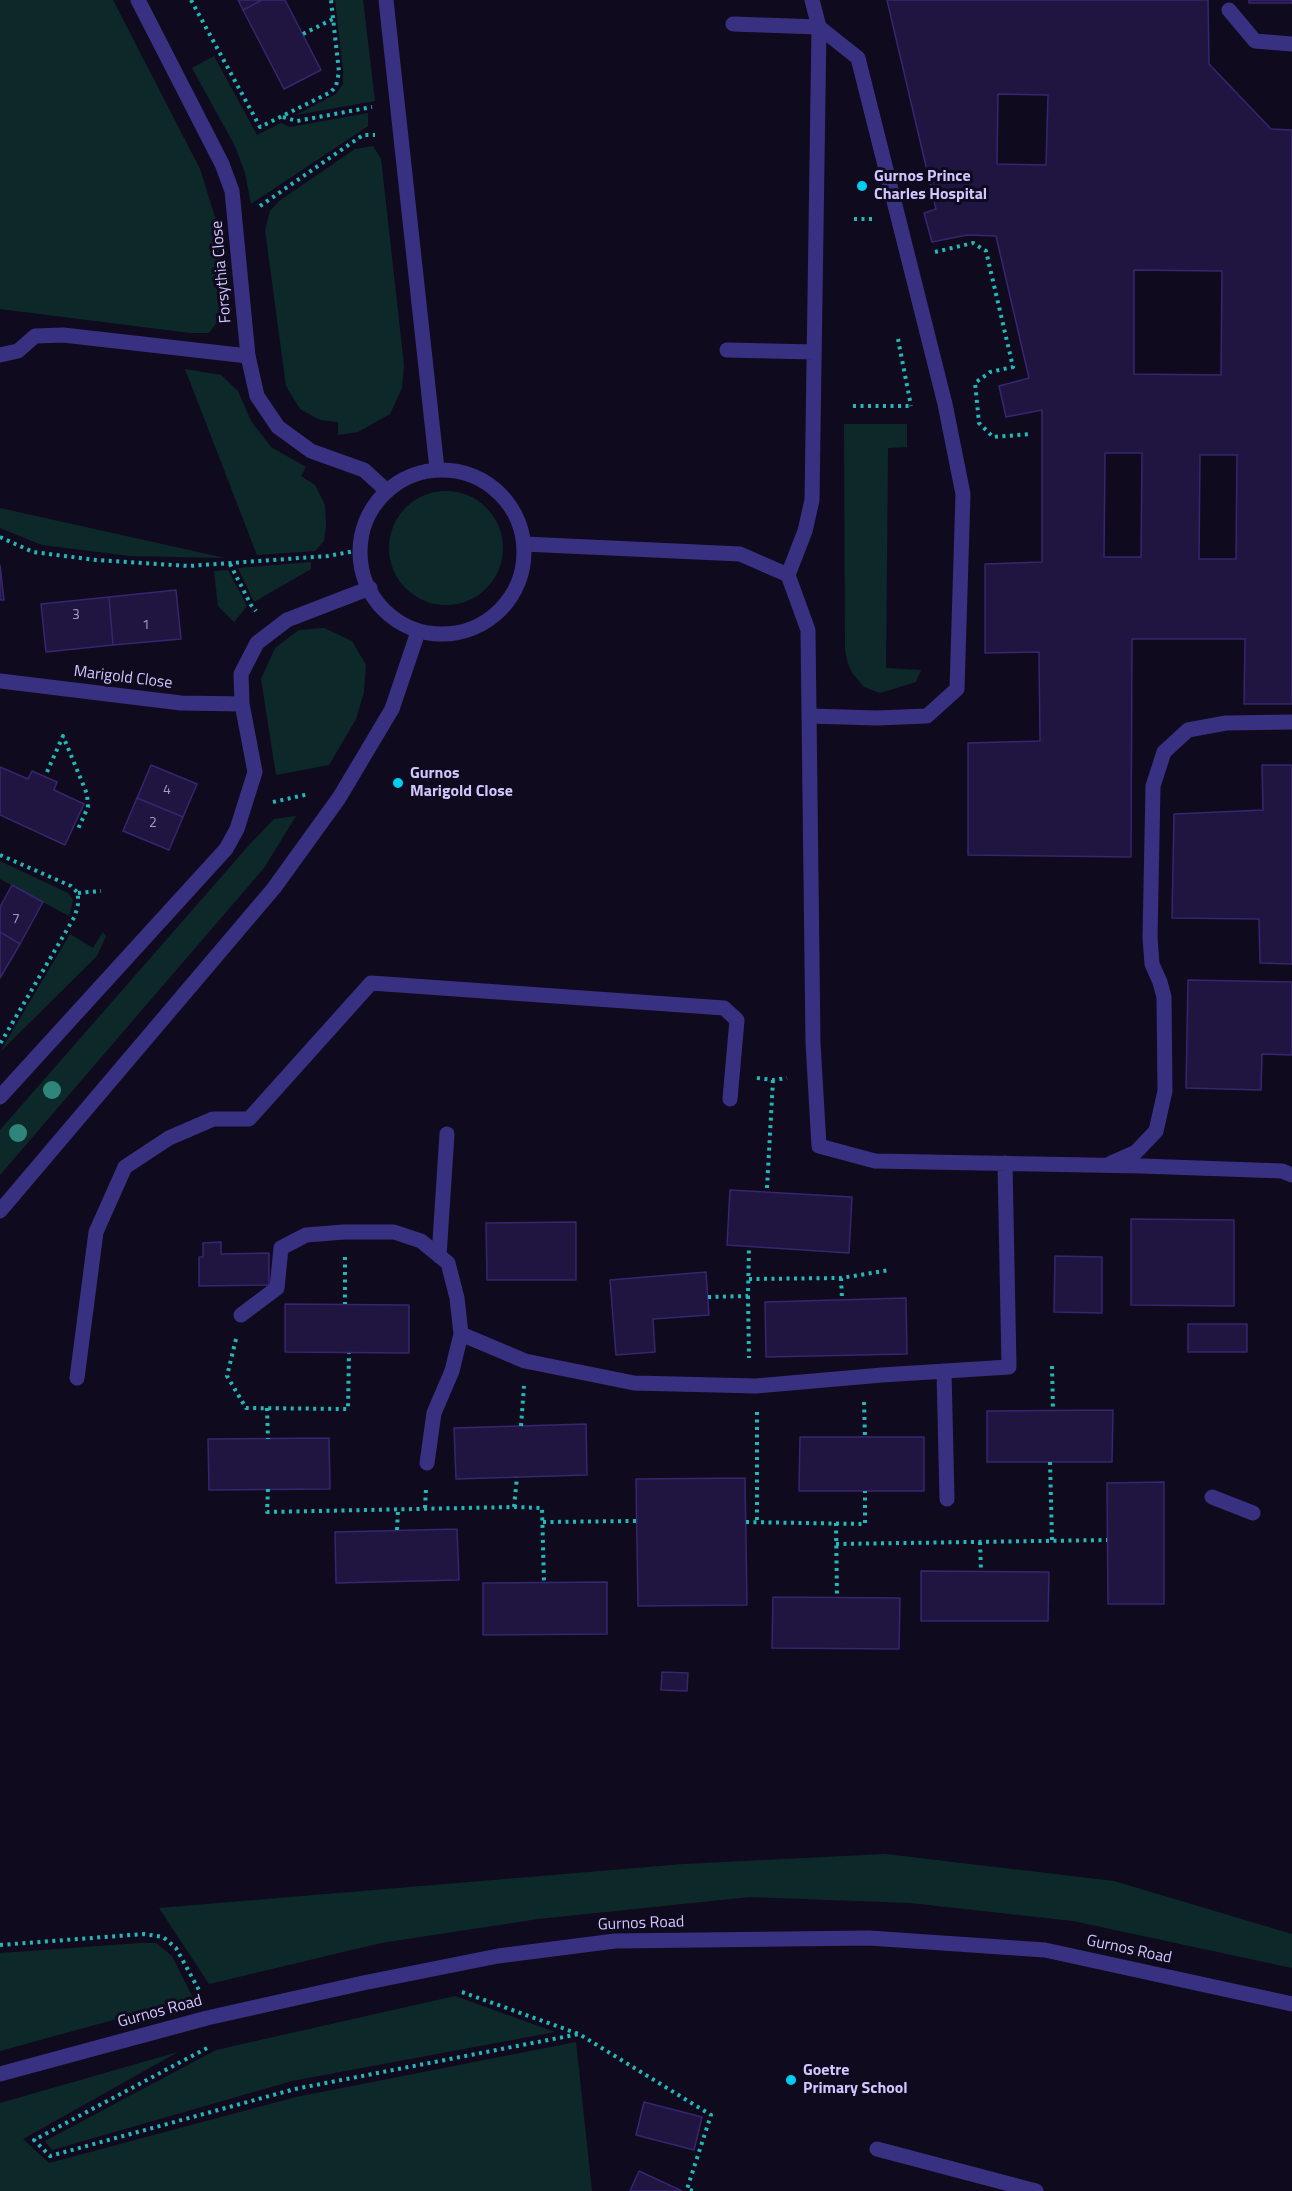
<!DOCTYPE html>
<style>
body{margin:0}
canvas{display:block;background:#0f0a1e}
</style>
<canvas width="1292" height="2191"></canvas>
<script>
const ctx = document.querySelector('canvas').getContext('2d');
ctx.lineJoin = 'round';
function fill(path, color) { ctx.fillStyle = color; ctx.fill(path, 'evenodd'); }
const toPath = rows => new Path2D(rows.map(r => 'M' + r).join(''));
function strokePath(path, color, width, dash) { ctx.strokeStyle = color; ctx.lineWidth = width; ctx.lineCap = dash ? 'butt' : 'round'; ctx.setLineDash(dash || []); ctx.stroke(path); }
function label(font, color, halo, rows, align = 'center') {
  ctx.font = font + ' "Titillium Web",sans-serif'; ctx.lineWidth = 6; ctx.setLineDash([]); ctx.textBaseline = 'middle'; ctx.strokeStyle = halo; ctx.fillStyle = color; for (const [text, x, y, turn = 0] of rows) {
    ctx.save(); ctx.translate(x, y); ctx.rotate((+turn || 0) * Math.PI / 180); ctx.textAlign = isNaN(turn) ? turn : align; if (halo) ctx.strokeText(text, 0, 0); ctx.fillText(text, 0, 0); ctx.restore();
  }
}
fill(toPath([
 [0,0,113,0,200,169,216,220,224,313,209,333,190,333,0,309],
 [335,0,363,0,375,101,296,115,336,94,343,84,343,70],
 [214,56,257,135,281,123,290,127,368,113,368,126,251,204,245,173,235,146,192,68],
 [373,146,381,159,404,365,402,388,390,414,358,432,338,435,338,422,320,420,300,409,286,386,265,230,270,211,279,201,355,149],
 [185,369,221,375,238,391,251,421,271,447,306,467,301,476,315,485,325,505,326,526,324,541,315,551,257,555],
 [844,424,907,424,907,447,888,448,886,668,921,670,916,682,880,693,864,687,853,674,848,664,845,650],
 '389 548a57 57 0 1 1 114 0a57 57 0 1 1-114 0Z',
 [0,508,225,558,130,556,42,545,0,528],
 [311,562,311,569,254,602,238,568],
 [228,570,247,606,234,622,218,606,214,571],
 [324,628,352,641,366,665,364,692,356,719,329,765,276,775,261,679,275,648,299,630],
 [296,816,264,868,0,1175,0,1130,250,844,274,819],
 [0,861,68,893,73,900,69,916,0,879],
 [103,932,106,936,97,956,0,1052,70,934,93,948],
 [885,1854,1114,1881,1292,1934,1292,1968,1073,1921,910,1903,750,1897,538,1919,381,1943,209,1984,159,1908,684,1864],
 [141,1943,156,1943,172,1956,193,1998,0,2051,0,1953],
 [455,1996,555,2032,292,2081,52,2150,45,2141,216,2050],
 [576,2042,592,2191,0,2191,0,2103,178,2052,23,2139,49,2163,296,2097]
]), '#0d2829');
const building = toPath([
 [238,0,262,0,243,10,238,0],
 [262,0,285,0,321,70,284,89,243,10,262,0],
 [887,0,1208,0,1209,64,1271,129,1292,130,1292,704,1244,704,1245,639,1132,639,1131,857,968,855,968,743,1040,741,1039,652,985,653,985,564,1042,562,1042,410,1006,417,999,386,1029,378,996,236,967,235,932,242,924,213,936,209,887,0],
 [998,94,1048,95,1046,165,997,164,998,94],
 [1134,270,1222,271,1221,375,1134,374,1134,270],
 [1105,453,1142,453,1141,557,1104,557,1105,453],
 [1200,455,1237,455,1236,559,1199,559,1200,455],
 [1249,0,1292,0,1292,3,1249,3,1249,0],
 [0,565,4,600,0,600,0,565],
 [176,590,181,639,113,645,109,597,176,590],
 [109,597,113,645,46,652,41,604,109,597],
 [151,765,197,784,183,817,137,798,151,765],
 [1262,765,1292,765,1292,964,1260,963,1259,919,1172,918,1174,814,1263,810,1262,765],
 [0,767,28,779,32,771,57,782,54,790,84,804,65,845,0,815,0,767],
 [137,798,183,817,169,850,123,831,137,798],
 [12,885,43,902,20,944,0,932,0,907,12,885],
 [0,932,20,944,0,978,0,932],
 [1188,980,1292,982,1292,1055,1262,1054,1261,1090,1186,1088,1188,980],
 [730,1190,852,1197,849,1253,727,1245,730,1190],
 [1131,1219,1234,1220,1234,1306,1131,1305,1131,1219],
 [576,1222,576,1280,487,1280,486,1223,576,1222],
 [221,1242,221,1254,269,1253,269,1285,199,1286,199,1257,203,1257,203,1243,221,1242],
 [1055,1256,1102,1257,1102,1313,1054,1312,1055,1256],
 [706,1272,709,1315,653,1319,655,1352,616,1355,610,1280,706,1272],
 [906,1298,907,1354,766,1357,765,1302,906,1298],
 [285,1304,409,1305,409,1353,285,1352,285,1304],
 [1188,1324,1247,1324,1247,1352,1188,1352,1188,1324],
 [1113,1410,1112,1462,987,1462,987,1411,1113,1410],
 [586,1424,587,1475,456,1479,454,1428,586,1424],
 [800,1437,924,1437,924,1491,799,1491,800,1437],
 [329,1438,330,1489,209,1490,208,1439,329,1438],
 [745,1478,747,1605,638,1606,636,1479,745,1478],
 [1164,1482,1164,1604,1108,1604,1107,1483,1164,1482],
 [457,1529,459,1580,336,1583,335,1532,457,1529],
 [921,1571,1049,1572,1048,1621,921,1621,921,1571],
 [607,1582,607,1634,483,1635,483,1583,607,1582],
 [773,1597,900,1598,899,1649,772,1648,773,1597],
 [662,1672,688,1673,687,1691,661,1690,662,1672],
 [644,2102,702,2117,694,2150,636,2135,644,2102],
 [639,2171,682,2191,630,2191,639,2171]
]);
fill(building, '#201541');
strokePath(building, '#37256f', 1.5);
strokePath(toPath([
 [191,0,260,127,331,92,336,86,339,72,331,0],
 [303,34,333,19],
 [283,117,297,121,372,107],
 [260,206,363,135,375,135],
 [854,219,872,219],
 [935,252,973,243,986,251,1013,367,990,372,975,383,979,423,993,437,1031,434],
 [898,339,911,406],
 [853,406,912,406],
 [0,537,33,552,96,560,189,566,328,556,360,550],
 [230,564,251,605,256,611],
 [47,772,63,736,87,794,88,807,78,829],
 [273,802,309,794],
 [0,855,71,886,78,893,78,904,75,916,0,1044],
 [78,893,101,891],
 [757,1078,773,1080,787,1078],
 [767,1188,773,1080],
 [345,1257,345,1304],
 [841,1278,842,1299],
 [749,1279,841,1278,890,1270],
 [748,1296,749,1358],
 [708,1297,748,1296,749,1247],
 [236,1339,227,1376,246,1408,348,1409,349,1353],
 [1052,1366,1053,1411],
 [864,1402,865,1437],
 [267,1408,268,1439],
 [757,1412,757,1523],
 [521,1426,524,1386],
 [1050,1462,1052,1540],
 [268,1489,267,1512,514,1507,542,1508,544,1583],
 [514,1507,517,1477],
 [425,1508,426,1488],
 [543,1522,636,1521],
 [746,1522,865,1524,865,1491],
 [836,1523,837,1597],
 [397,1530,398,1509],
 [980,1542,981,1571],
 [836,1544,1107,1540],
 [0,1945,144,1934,163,1937,176,1948,200,1992],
 [462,1992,579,2034,711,2115,687,2189,693,2191],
 [207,2048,34,2140,50,2156,295,2089,579,2034]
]), '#23b8b7', 4, [3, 4.5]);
strokePath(toPath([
 [812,0,819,27,812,500,805,531,788,575,808,630,813,1043,819,1146,875,1161,1142,1166,1282,1171,1292,1175],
 [1229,10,1255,41,1292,44],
 [733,24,819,27,858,58,945,404,963,494,957,689,927,716,877,718,809,716],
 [727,350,814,352],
 [0,355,18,351,35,336,63,335,248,356],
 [524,544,740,554,788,575],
 [1111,1163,1136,1152,1156,1131,1165,1091,1164,997,1160,982,1152,964,1150,938,1153,786,1164,752,1188,730,1226,723,1292,722],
 [439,1256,447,1134],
 [241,1315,277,1288,281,1248,306,1235,344,1232,394,1232,421,1241,448,1263,457,1298,461,1334,452,1371,434,1413,427,1463],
 [461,1334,525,1361,634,1383,756,1386,882,1375,1009,1367,1005,1163],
 [944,1371,947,1499],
 [77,1378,96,1232,125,1167,169,1138,213,1119,249,1119,371,983,724,1008,737,1020,730,1099],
 [877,2149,1036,2191]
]), '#383181', 15);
strokePath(toPath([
 [138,0,222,164,232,191,248,356,257,396,278,427,311,451,364,470,387,491],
 [386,0,437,469],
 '360 552a82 82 0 1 1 164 0a82 82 0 1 1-164 0Z',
 [0,681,181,703,242,704],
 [0,1097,226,849,237,829,255,772,242,704,241,674,257,643,287,620,370,588],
 [1212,1497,1253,1513]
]), '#383181', 15);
strokePath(toPath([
 [0,1211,274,888,339,798,392,709,418,632],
 [0,2074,207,2018,363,1983,498,1956,615,1941,869,1938,1045,1950,1292,2004]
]), '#383181', 15);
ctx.fillStyle = '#2f847c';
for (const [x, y] of [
 [52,1090],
 [18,1133]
]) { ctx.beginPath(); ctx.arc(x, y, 9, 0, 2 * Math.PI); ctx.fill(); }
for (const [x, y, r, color] of [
 [862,186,6,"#00cdf2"],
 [398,783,6,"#00cdf2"],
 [791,2080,6,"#00cdf2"]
]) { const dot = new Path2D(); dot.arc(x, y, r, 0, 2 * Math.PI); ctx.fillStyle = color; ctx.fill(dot); strokePath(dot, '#0f0a1e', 2); }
label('14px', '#a59ad0', null, [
 ["3",76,616],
 ["1",146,626],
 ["4",167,791],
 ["2",153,824],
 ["7",16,920]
]);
label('bold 16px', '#d1c7ff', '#0f0a1e', [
 ["Gurnos Prince",874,177],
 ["Charles Hospital",874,195],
 ["Gurnos",410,774],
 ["Marigold Close",410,792],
 ["Goetre",803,2071],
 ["Primary School",803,2089]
], 'left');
label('16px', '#d1c7ff', '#0f0a1e', [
 ["Forsythia Close",222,272,-95],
 ["Marigold Close",123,678,7],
 ["Gurnos Road",641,1924,-2],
 ["Gurnos Road",1129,1950,12],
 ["Gurnos Road",160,2012,-15]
]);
</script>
